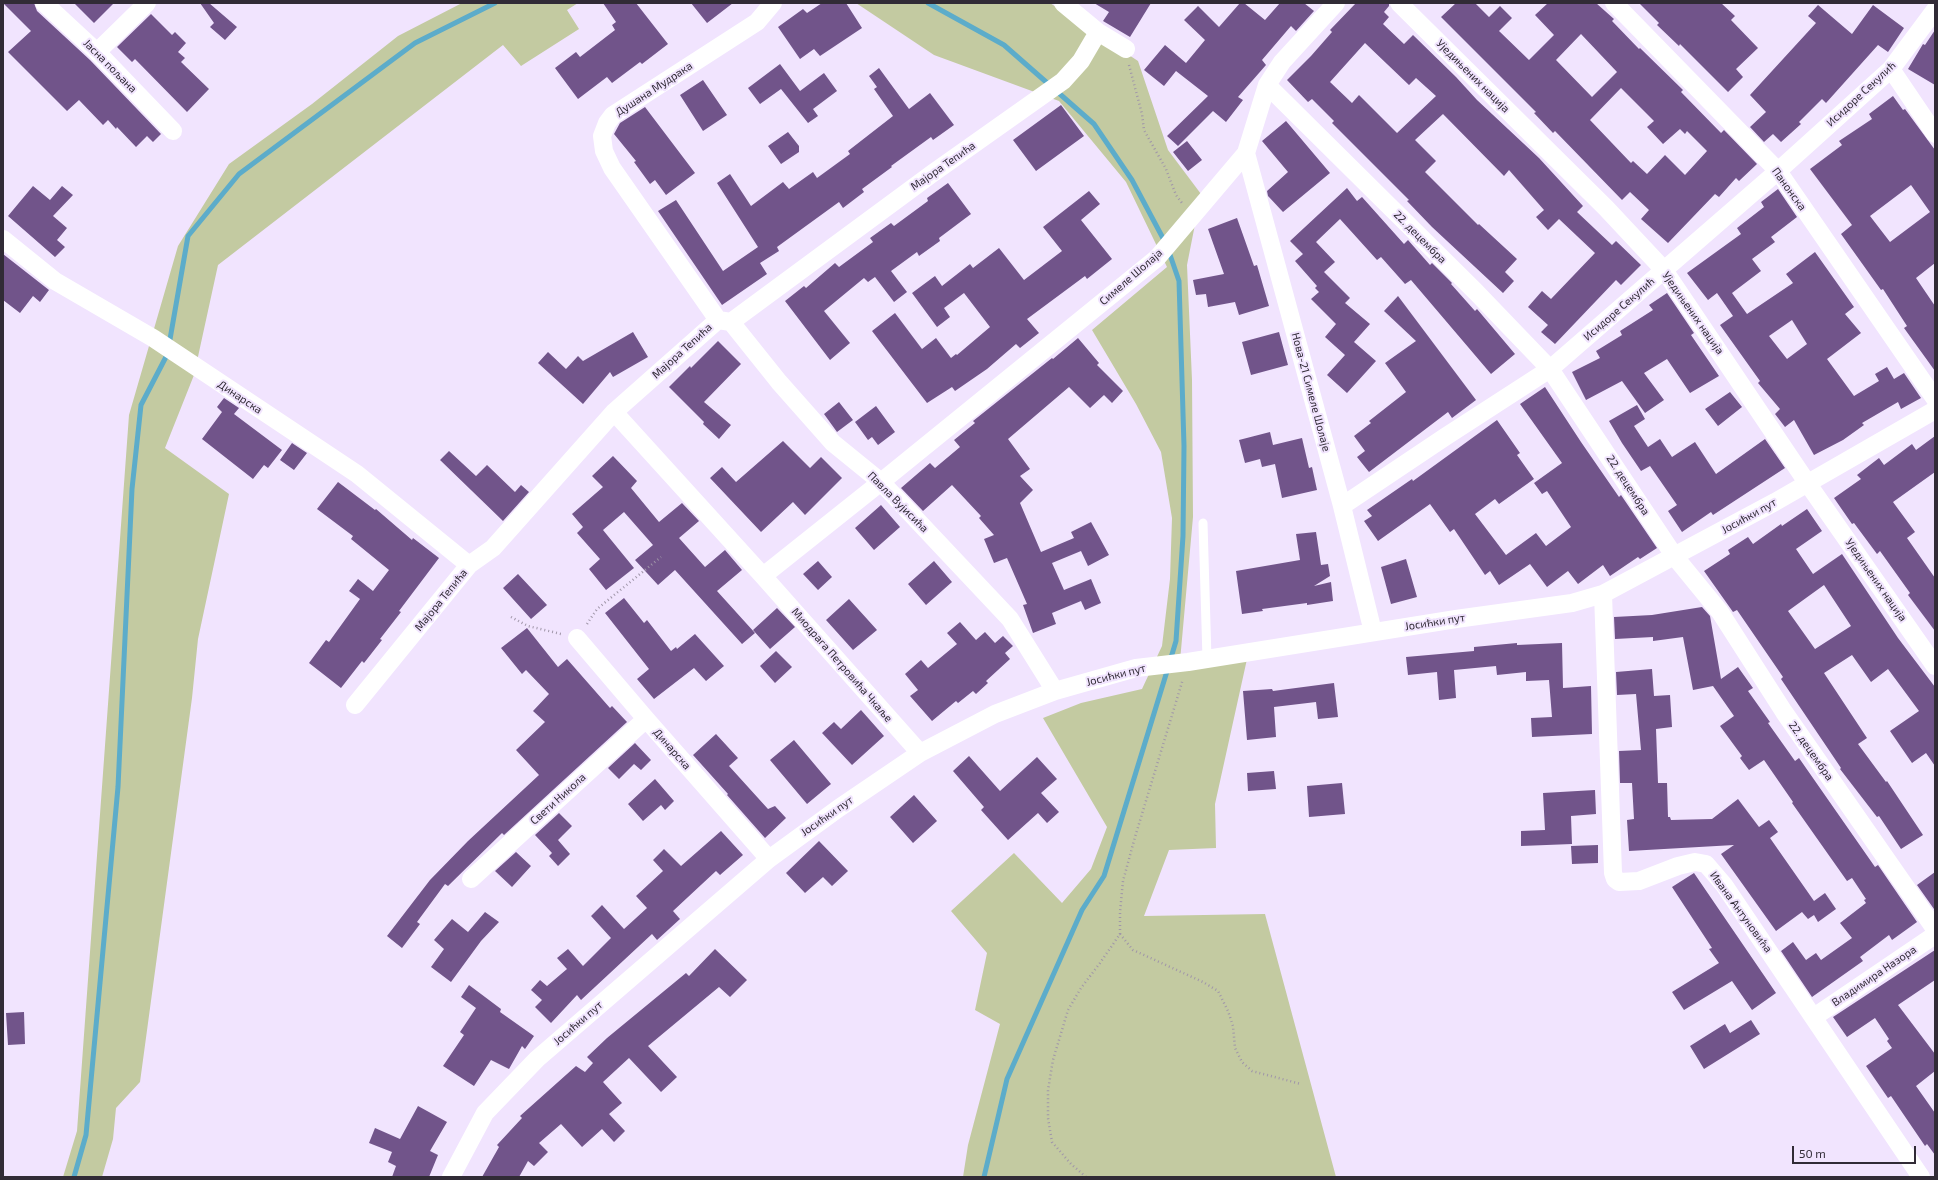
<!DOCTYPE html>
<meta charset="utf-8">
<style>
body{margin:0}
#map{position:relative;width:1938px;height:1180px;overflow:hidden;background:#f1e4fe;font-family:"Exo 2",sans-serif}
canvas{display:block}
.frame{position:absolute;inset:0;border:4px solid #312b36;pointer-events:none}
.scale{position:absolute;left:1792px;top:1146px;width:124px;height:18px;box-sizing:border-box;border:2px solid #312b36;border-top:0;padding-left:5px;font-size:12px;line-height:14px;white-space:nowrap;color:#312b36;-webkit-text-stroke:3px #f1e4fe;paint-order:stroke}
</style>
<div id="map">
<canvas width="1938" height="1180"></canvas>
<div class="frame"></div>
<div class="scale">50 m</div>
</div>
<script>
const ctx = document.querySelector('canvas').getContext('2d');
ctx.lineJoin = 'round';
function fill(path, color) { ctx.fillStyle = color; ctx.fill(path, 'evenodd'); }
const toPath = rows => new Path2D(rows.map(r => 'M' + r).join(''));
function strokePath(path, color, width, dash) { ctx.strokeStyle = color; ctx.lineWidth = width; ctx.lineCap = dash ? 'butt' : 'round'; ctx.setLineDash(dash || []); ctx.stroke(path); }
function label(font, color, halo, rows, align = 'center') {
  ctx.font = font + ' "Exo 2",sans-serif'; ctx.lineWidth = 4; ctx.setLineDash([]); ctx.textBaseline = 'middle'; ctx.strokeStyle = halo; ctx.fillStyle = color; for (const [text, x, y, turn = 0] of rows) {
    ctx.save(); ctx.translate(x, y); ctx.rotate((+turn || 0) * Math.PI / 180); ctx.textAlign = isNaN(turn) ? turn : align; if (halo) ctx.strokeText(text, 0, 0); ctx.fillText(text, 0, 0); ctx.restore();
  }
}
fill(toPath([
 [462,3,578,3,567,10,579,29,521,66,503,45,218,265,194,375,165,448,229,494,198,639,192,698,140,1082,116,1108,113,1139,102,1177,63,1177,77,1131,129,415,178,246,229,164,312,104,398,36],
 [856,3,1050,3,1138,61,1168,150,1201,194,1187,265,1192,380,1193,517,1180,661,1249,650,1215,804,1216,848,1169,850,1144,916,1265,914,1336,1177,963,1177,968,1145,1000,1024,975,1010,987,953,951,911,1014,853,1062,903,1091,869,1107,827,1043,718,1081,703,1142,689,1162,646,1170,579,1172,518,1161,452,1136,404,1092,330,1167,267,1126,182,1059,101,934,55]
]), '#c3caa1');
strokePath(toPath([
 [928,3,1004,45,1094,124,1132,180,1165,242],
 [1168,249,1179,281,1184,446,1183,536,1176,641,1170,661],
 [169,345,188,236,239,174,415,43,495,3],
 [74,1177,86,1135,118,787,132,489,141,405,168,353],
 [984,1177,1007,1079,1082,910,1104,876,1168,668]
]), '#5cacca', 5);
fill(toPath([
 [3,3,34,3,37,11,90,60,161,134,153,142,147,136,136,147,117,127,116,129,108,120,103,125,79,100,67,111,8,52,31,31],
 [74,3,114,3,94,23],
 [200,3,209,3,237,27,225,40,210,27,214,23],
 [603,3,636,3,668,44,642,64,640,62,612,83,607,77,578,99,555,68,576,52,580,57,615,30,612,25,616,22],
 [691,3,733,3,707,23],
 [822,3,846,3,862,28,820,56,814,49,800,59,778,27,803,9,807,13],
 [1094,3,1151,3,1130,37,1103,21,1109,12],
 [1240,3,1244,3,1265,20,1280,3,1304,3,1314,11,1296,31,1291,26,1262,60,1266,65,1238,97,1243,100,1226,122,1213,111,1178,146,1167,136,1208,96,1176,71,1164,86,1144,70,1165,45,1186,63,1205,40,1184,20,1198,6,1219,27],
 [1356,3,1389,3,1389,6,1384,12,1389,17,1383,24,1404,44,1413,35,1456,77,1477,100,1539,158,1583,206,1577,212,1612,245,1616,241,1641,265,1621,285,1616,280,1555,344,1541,332,1548,325,1528,307,1542,291,1551,299,1595,253,1559,219,1548,230,1536,217,1544,210,1509,170,1504,176,1443,114,1415,140,1436,161,1425,172,1478,225,1479,224,1517,259,1505,272,1514,281,1503,293,1432,227,1407,201,1409,200,1332,123,1334,121,1312,99,1308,102,1287,80,1311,56,1332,32,1330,30],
 [1365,43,1409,85,1416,78,1436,96,1397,133,1359,95,1352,103,1330,82],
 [1456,3,1475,3,1489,17,1500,6,1512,18,1499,31,1529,60,1554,35,1535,15,1548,3,1596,3,1614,19,1612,21,1639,49,1640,48,1683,90,1681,92,1721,133,1724,130,1757,164,1739,181,1736,178,1719,197,1715,194,1668,243,1641,219,1649,210,1630,192,1622,200,1555,131,1553,133,1534,113,1536,112,1441,17],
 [1581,34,1617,72,1592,97,1556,60],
 [1621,88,1654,121,1647,127,1663,144,1680,129,1685,134,1687,131,1707,151,1685,175,1665,155,1647,174,1633,161,1631,163,1590,120],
 [1639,3,1721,3,1735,16,1731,20,1758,48,1736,69,1743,77,1728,92,1680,44,1679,46,1657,25,1659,23],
 [1818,5,1852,34,1873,5,1904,28,1888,52,1878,45,1826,103,1822,99,1799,122,1801,124,1781,142,1773,134,1764,142,1750,127,1766,112,1750,95,1816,23,1808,16],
 [151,14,172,35,175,32,186,43,178,52,185,58,181,62,209,89,187,112,135,59,132,62,117,47],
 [1935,30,1935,85,1908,69,1923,44,1925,45],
 [780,64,800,91,824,73,837,91,813,109,818,116,808,123,781,89,760,104,748,88],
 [879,68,909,109,930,93,954,125,933,140,931,137,891,166,892,167,862,189,864,192,843,208,839,202,777,247,779,251,760,263,767,274,722,305,658,211,676,200,723,271,758,247,717,183,730,174,751,206,783,182,789,189,813,172,817,178,850,154,848,151,893,116,874,89,877,87,869,76],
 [703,80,727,115,703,131,680,95],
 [1893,96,1903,110,1905,109,1935,150,1935,263,1916,278,1935,306,1935,371,1904,328,1907,326,1883,289,1881,290,1841,234,1852,225,1810,169,1842,145,1839,141,1872,119,1869,114],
 [1911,185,1930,212,1890,242,1870,216],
 [1061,105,1084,136,1036,171,1013,140],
 [645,107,695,173,666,195,655,180,650,184,634,162,636,161,614,134,620,123],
 [1286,121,1330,173,1283,212,1268,196,1267,191,1288,172,1262,141],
 [788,132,799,146,799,152,781,164,768,146],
 [1187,141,1202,160,1188,171,1173,152],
 [948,183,971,214,939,238,940,241,919,256,917,252,891,271,907,292,894,302,875,277,868,282,864,278,824,311,850,343,830,360,785,301,804,286,806,288,835,263,839,267,873,242,870,238,891,223,894,226,928,201,927,198],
 [33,186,50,200,62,186,73,195,53,216,67,228,57,240,65,247,55,257,8,216],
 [1347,188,1357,201,1362,197,1404,244,1408,240,1430,265,1432,263,1452,283,1451,284,1475,311,1477,309,1515,354,1491,374,1411,280,1405,284,1381,257,1377,260,1340,219,1316,242,1335,262,1324,272,1350,298,1345,303,1370,324,1354,342,1376,361,1347,393,1327,375,1345,355,1325,337,1336,324,1311,299,1319,292,1315,288,1317,286,1295,261,1303,254,1290,241],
 [1778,189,1797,217,1771,237,1775,242,1752,259,1761,271,1732,293,1747,314,1793,283,1786,274,1815,252,1854,307,1845,314,1861,333,1827,359,1854,396,1879,381,1875,374,1887,367,1894,379,1904,373,1921,398,1901,409,1898,402,1862,423,1864,425,1843,440,1814,455,1794,420,1785,427,1775,414,1780,409,1758,383,1760,381,1720,325,1733,316,1717,293,1708,300,1687,273,1741,234,1737,228,1764,207,1761,202],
 [1792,320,1807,344,1787,359,1769,336],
 [1089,191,1100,204,1081,220,1112,259,1087,279,1085,276,1027,319,1039,333,1020,348,1016,344,987,369,955,391,952,387,927,403,872,331,895,313,922,349,936,338,951,358,956,354,957,355,990,327,964,293,944,308,950,317,937,327,912,293,935,276,942,286,970,264,973,268,999,248,1024,280,1062,251,1043,227],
 [1237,218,1254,266,1257,265,1269,306,1239,315,1235,302,1208,307,1206,294,1196,295,1193,280,1224,274,1208,229],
 [3,254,49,290,40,302,33,296,20,313,3,300],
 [1667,293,1694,333,1691,335,1719,376,1690,393,1667,359,1644,373,1664,400,1645,413,1622,381,1586,400,1572,372,1600,358,1596,351,1622,335,1620,331,1653,310,1649,305],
 [1398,296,1476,400,1452,418,1448,412,1369,472,1357,457,1365,451,1354,436,1371,423,1369,421,1406,392,1385,363,1416,341,1384,311],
 [633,332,648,357,613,377,610,372,583,404,538,363,548,352,566,369,578,356,583,361],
 [1279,332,1288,365,1251,375,1242,342],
 [1078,338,1099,363,1097,365,1123,391,1112,403,1104,395,1090,408,1069,387,1008,439,1030,469,1020,476,1033,490,1020,503,1041,552,1074,538,1071,532,1091,522,1109,555,1088,566,1081,551,1052,563,1064,590,1091,579,1101,603,1085,610,1081,601,1052,613,1056,624,1033,633,1023,605,1027,604,1007,558,994,563,984,539,994,535,979,518,981,516,952,485,923,511,901,488,930,463,935,468,960,447,954,440,975,423,973,421,1052,358,1053,359],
 [718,341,741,364,704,402,731,425,719,439,703,424,704,422,669,387,690,366,691,368],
 [1545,387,1581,442,1619,497,1621,495,1657,548,1640,559,1638,557,1610,576,1603,565,1578,584,1568,571,1547,587,1530,564,1499,585,1490,571,1485,575,1454,529,1450,532,1430,504,1378,541,1364,521,1372,516,1367,510,1412,479,1413,481,1497,420,1520,453,1517,455,1534,479,1499,504,1495,499,1475,514,1506,555,1536,533,1546,546,1571,527,1547,491,1542,494,1534,483,1562,463,1520,404],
 [1730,392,1742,407,1718,426,1705,409],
 [224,398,239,408,234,414,282,450,268,468,264,465,253,479,202,439,222,412,217,407],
 [839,402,853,420,837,432,824,414],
 [1637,405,1645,419,1634,426,1648,447,1660,439,1672,457,1695,442,1716,474,1765,439,1785,468,1713,515,1711,512,1682,532,1668,511,1677,505,1650,466,1641,471,1622,443,1609,421],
 [876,406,895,432,878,445,872,437,868,440,855,422],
 [1270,432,1273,445,1302,438,1309,468,1312,467,1317,490,1282,498,1275,464,1262,467,1260,459,1245,463,1239,440],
 [1935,436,1935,472,1893,502,1915,532,1907,538,1935,578,1935,631,1908,595,1910,593,1880,551,1877,554,1854,523,1852,524,1834,498,1861,479,1857,475,1879,458,1884,465,1912,444,1916,450],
 [783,441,810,468,821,457,842,478,805,515,793,502,761,532,710,478,722,467,736,482],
 [292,443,307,453,294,470,280,460],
 [449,451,476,476,487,465,515,492,521,485,529,492,503,521,440,460],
 [613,456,637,481,631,488,659,522,682,503,699,521,679,538,705,567,725,550,742,570,717,591,755,633,742,644,675,570,658,585,635,560,653,545,624,512,603,530,634,568,606,590,589,569,600,559,577,533,583,527,572,514,603,487,592,476],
 [338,482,375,510,376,509,412,540,413,538,439,558,399,611,401,612,380,639,382,640,364,663,362,661,341,688,309,663,326,640,329,642,360,599,349,591,358,579,373,591,389,570,351,539,353,536,317,509],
 [881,505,900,527,874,550,855,528],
 [1807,509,1822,531,1796,549,1813,574,1842,554,1898,638,1935,687,1935,766,1926,753,1912,763,1890,731,1919,711,1888,669,1871,682,1852,655,1824,673,1867,738,1858,744,1886,782,1887,781,1923,835,1901,849,1879,816,1877,817,1840,769,1841,768,1781,679,1783,677,1737,610,1733,612,1704,571,1730,554,1728,550,1748,537,1753,544,1781,524,1782,526],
 [1824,585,1851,626,1815,649,1788,611],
 [1316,532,1321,565,1328,564,1330,576,1314,586,1331,582,1333,601,1307,605,1307,603,1262,609,1263,611,1242,614,1236,571,1300,560,1296,534],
 [1406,559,1417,597,1391,604,1381,567],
 [818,561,832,577,818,590,803,574],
 [934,561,952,582,926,605,908,584],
 [518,574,547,605,531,619,503,588],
 [624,598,644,623,647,620,671,651,676,647,677,649,695,634,724,666,706,681,694,668,654,699,637,679,649,669,605,613],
 [849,599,877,630,853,650,826,620],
 [1702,607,1710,616,1721,679,1738,667,1753,688,1748,691,1770,722,1768,723,1795,761,1799,758,1875,867,1878,865,1917,922,1892,940,1889,935,1860,957,1863,961,1812,997,1781,951,1793,942,1806,960,1816,953,1821,960,1852,938,1840,923,1866,903,1864,900,1866,899,1852,878,1847,881,1792,803,1793,802,1764,760,1749,770,1740,758,1742,756,1720,726,1734,716,1713,686,1693,690,1683,637,1653,641,1653,637,1615,639,1614,617,1652,615],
 [777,608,795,627,770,649,753,630],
 [960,622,976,640,985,632,995,643,1003,636,1013,646,1005,653,1010,659,986,681,988,683,976,694,973,691,958,703,956,701,932,721,910,696,918,690,905,674,921,660,928,668,957,644,947,633],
 [527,628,558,667,567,659,610,708,612,706,627,722,504,835,502,833,448,886,445,884,417,922,420,924,402,948,387,936,430,880,468,841,539,775,516,750,545,722,533,711,549,694,526,670,522,674,501,648],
 [1517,643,1517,645,1562,643,1563,688,1591,686,1592,734,1532,737,1531,718,1552,717,1549,680,1526,681,1526,672,1497,675,1496,666,1454,670,1456,698,1439,700,1437,672,1408,675,1406,657,1474,651,1474,647],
 [776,651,792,667,775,683,760,666],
 [1652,669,1654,696,1670,695,1672,727,1656,729,1658,783,1667,783,1668,817,1670,817,1671,820,1712,819,1738,799,1759,827,1769,820,1778,832,1770,838,1814,901,1825,893,1836,909,1818,922,1814,915,1808,919,1802,912,1776,931,1721,854,1734,845,1629,851,1627,820,1634,819,1632,783,1620,783,1619,751,1641,750,1636,694,1617,695,1616,672],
 [1334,683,1338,717,1318,719,1316,702,1274,707,1276,737,1247,740,1243,691,1272,689,1273,691],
 [861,710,884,736,852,765,822,733,834,722,841,729],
 [716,734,738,758,729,766,768,809,775,806,786,818,765,838,727,795,728,794,693,755],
 [794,740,831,784,807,804,770,760],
 [635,743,651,760,641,770,634,764,619,779,608,768],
 [969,756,1000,791,1037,757,1057,779,1041,793,1059,812,1047,823,1038,813,1008,840,981,810,984,807,953,771],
 [1274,771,1276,789,1248,791,1247,773],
 [655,779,674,801,665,810,661,805,643,821,628,804],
 [1342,783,1345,814,1309,817,1307,786],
 [1595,790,1596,814,1571,816,1572,844,1521,846,1521,831,1545,830,1543,793],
 [914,795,937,821,913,843,890,817],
 [559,813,572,826,558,840,570,854,558,866,549,856,552,853,535,835],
 [721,831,743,855,720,875,716,871,673,911,680,919,657,940,652,934,581,1000,577,995,551,1023,535,1007,542,1000,531,990,540,980,547,986,567,969,557,958,568,949,583,966,611,938,591,916,602,905,624,929,647,908,636,896,663,871,653,860,664,849,681,866],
 [819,841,848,871,832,886,823,877,805,893,786,873],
 [1598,845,1598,863,1572,864,1571,846],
 [516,852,531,866,512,887,495,871],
 [1935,872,1935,909,1934,909,1917,885],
 [1694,873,1776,993,1752,1010,1732,981,1684,1010,1672,992,1719,963,1709,949,1712,948,1672,887],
 [485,912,499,922,481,941,451,982,431,967,444,949,434,940,452,919,468,932],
 [715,949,747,980,730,997,719,987,648,1046,677,1077,661,1092,629,1058,603,1082,622,1103,609,1114,625,1131,614,1142,602,1129,582,1147,561,1124,539,1143,548,1152,534,1166,528,1161,519,1177,482,1177,499,1147,497,1145,522,1118,520,1116,576,1066,585,1072,593,1063,587,1057,607,1038,686,973,689,976],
 [1935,950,1935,980,1898,1005,1935,1054,1935,1071,1916,1086,1935,1113,1935,1155,1927,1144,1925,1146,1891,1096,1888,1098,1866,1066,1892,1048,1887,1041,1889,1039,1875,1018,1847,1037,1833,1017],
 [469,985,501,1009,500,1012,534,1036,525,1049,522,1046,509,1069,491,1060,474,1086,443,1066,464,1035,460,1032,476,1008,461,997],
 [24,1012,25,1044,8,1045,6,1013],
 [1751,1020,1760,1034,1704,1069,1690,1046,1725,1024,1730,1033],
 [418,1106,447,1122,430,1151,438,1155,429,1177,392,1177,396,1166,388,1162,392,1152,369,1143,375,1128,400,1139]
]), '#71548a');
strokePath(toPath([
 [1129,65,1142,114,1144,130,1166,169,1176,195,1182,203],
 [511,617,528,626,561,634],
 [587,624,597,609,661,557],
 [1120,934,1133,950,1203,982,1218,991,1228,1011,1233,1026,1235,1048,1242,1062,1252,1071,1301,1084],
 [1086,1177,1071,1164,1052,1142,1048,1118,1048,1090,1053,1060,1068,1010,1081,988,1100,963,1120,934,1120,912,1123,881,1135,837,1183,679]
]), '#a096a9', 2.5, [1, 3]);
strokePath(toPath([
 [1203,523,1207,659]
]), '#fff', 9);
strokePath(toPath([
 [44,3,97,52,173,131],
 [1063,3,1098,32,1126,49],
 [1399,3,1606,208,1664,270,1808,484,1935,666],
 [1614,3,1778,171,1935,399],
 [97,52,147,3],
 [1891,69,1935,134],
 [1267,85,1476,292,1550,369,1675,557,1720,612,1784,712,1935,929],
 [1246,153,1342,506,1373,632],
 [3,239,55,281,153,338,357,474,469,565],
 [718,320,612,168,604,151,602,136,607,123,613,115,757,22,773,3],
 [731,322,779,382,833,443,881,482,1010,619,1055,691],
 [614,412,763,576,920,753],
 [1342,506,1445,437,1550,369,1778,171,1891,69,1935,10],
 [763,576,881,482,1157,258,1246,153,1267,85,1282,62,1336,3],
 [1603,594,1613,873,1615,879,1619,882,1639,881,1678,866,1695,862,1706,864,1724,885,1921,1177],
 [577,638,646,719,769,859],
 [355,705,469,565,493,548,614,412,718,320,731,322,933,173,1063,81,1081,61,1098,32],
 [471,879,646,719],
 [1814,1017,1935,935],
 [451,1177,485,1113,537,1059,769,859,839,808,920,753,995,714,1055,691,1136,668,1188,662,1456,619,1572,603,1603,594,1775,502,1935,410]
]), '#fff', 18);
label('11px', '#312b36', '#f1e4fe', [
 ["Јасна пољана",110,66,45],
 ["Уједињених нација",1473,76,45],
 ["Душана Мудрака",654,89,-33],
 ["Исидоре Секулић",1861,94,-43],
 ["Мајора Тепића",943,166,-35],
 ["Панонска",1789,189,54],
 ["22. децембра",1420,237,45],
 ["Симеле Шолаја",1131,277,-41],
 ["Исидоре Секулић",1619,309,-41],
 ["Уједињених нација",1693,313,55],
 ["Мајора Тепића",682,351,-42],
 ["Нова-21 Симеле Шолаје",1311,392,75],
 ["Динарска",240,397,34],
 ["22. децембра",1628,485,57],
 ["Павла Вујисића",898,502,45],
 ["Јосићки пут",1749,516,-29],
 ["Уједињених нација",1876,580,55],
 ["Мајора Тепића",441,600,-51],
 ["Јосићки пут",1435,622,-9],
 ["Миодрага Петровића Чкаље",842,665,49],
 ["Јосићки пут",1116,675,-14],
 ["Динарска",672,749,49],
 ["22. децембра",1811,751,55],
 ["Свети Никола",558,799,-42],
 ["Јосићки пут",827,816,-35],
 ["Ивана Антуновића",1741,912,54],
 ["Владимира Назора",1874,976,-34],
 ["Јосићки пут",578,1023,-41]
]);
</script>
